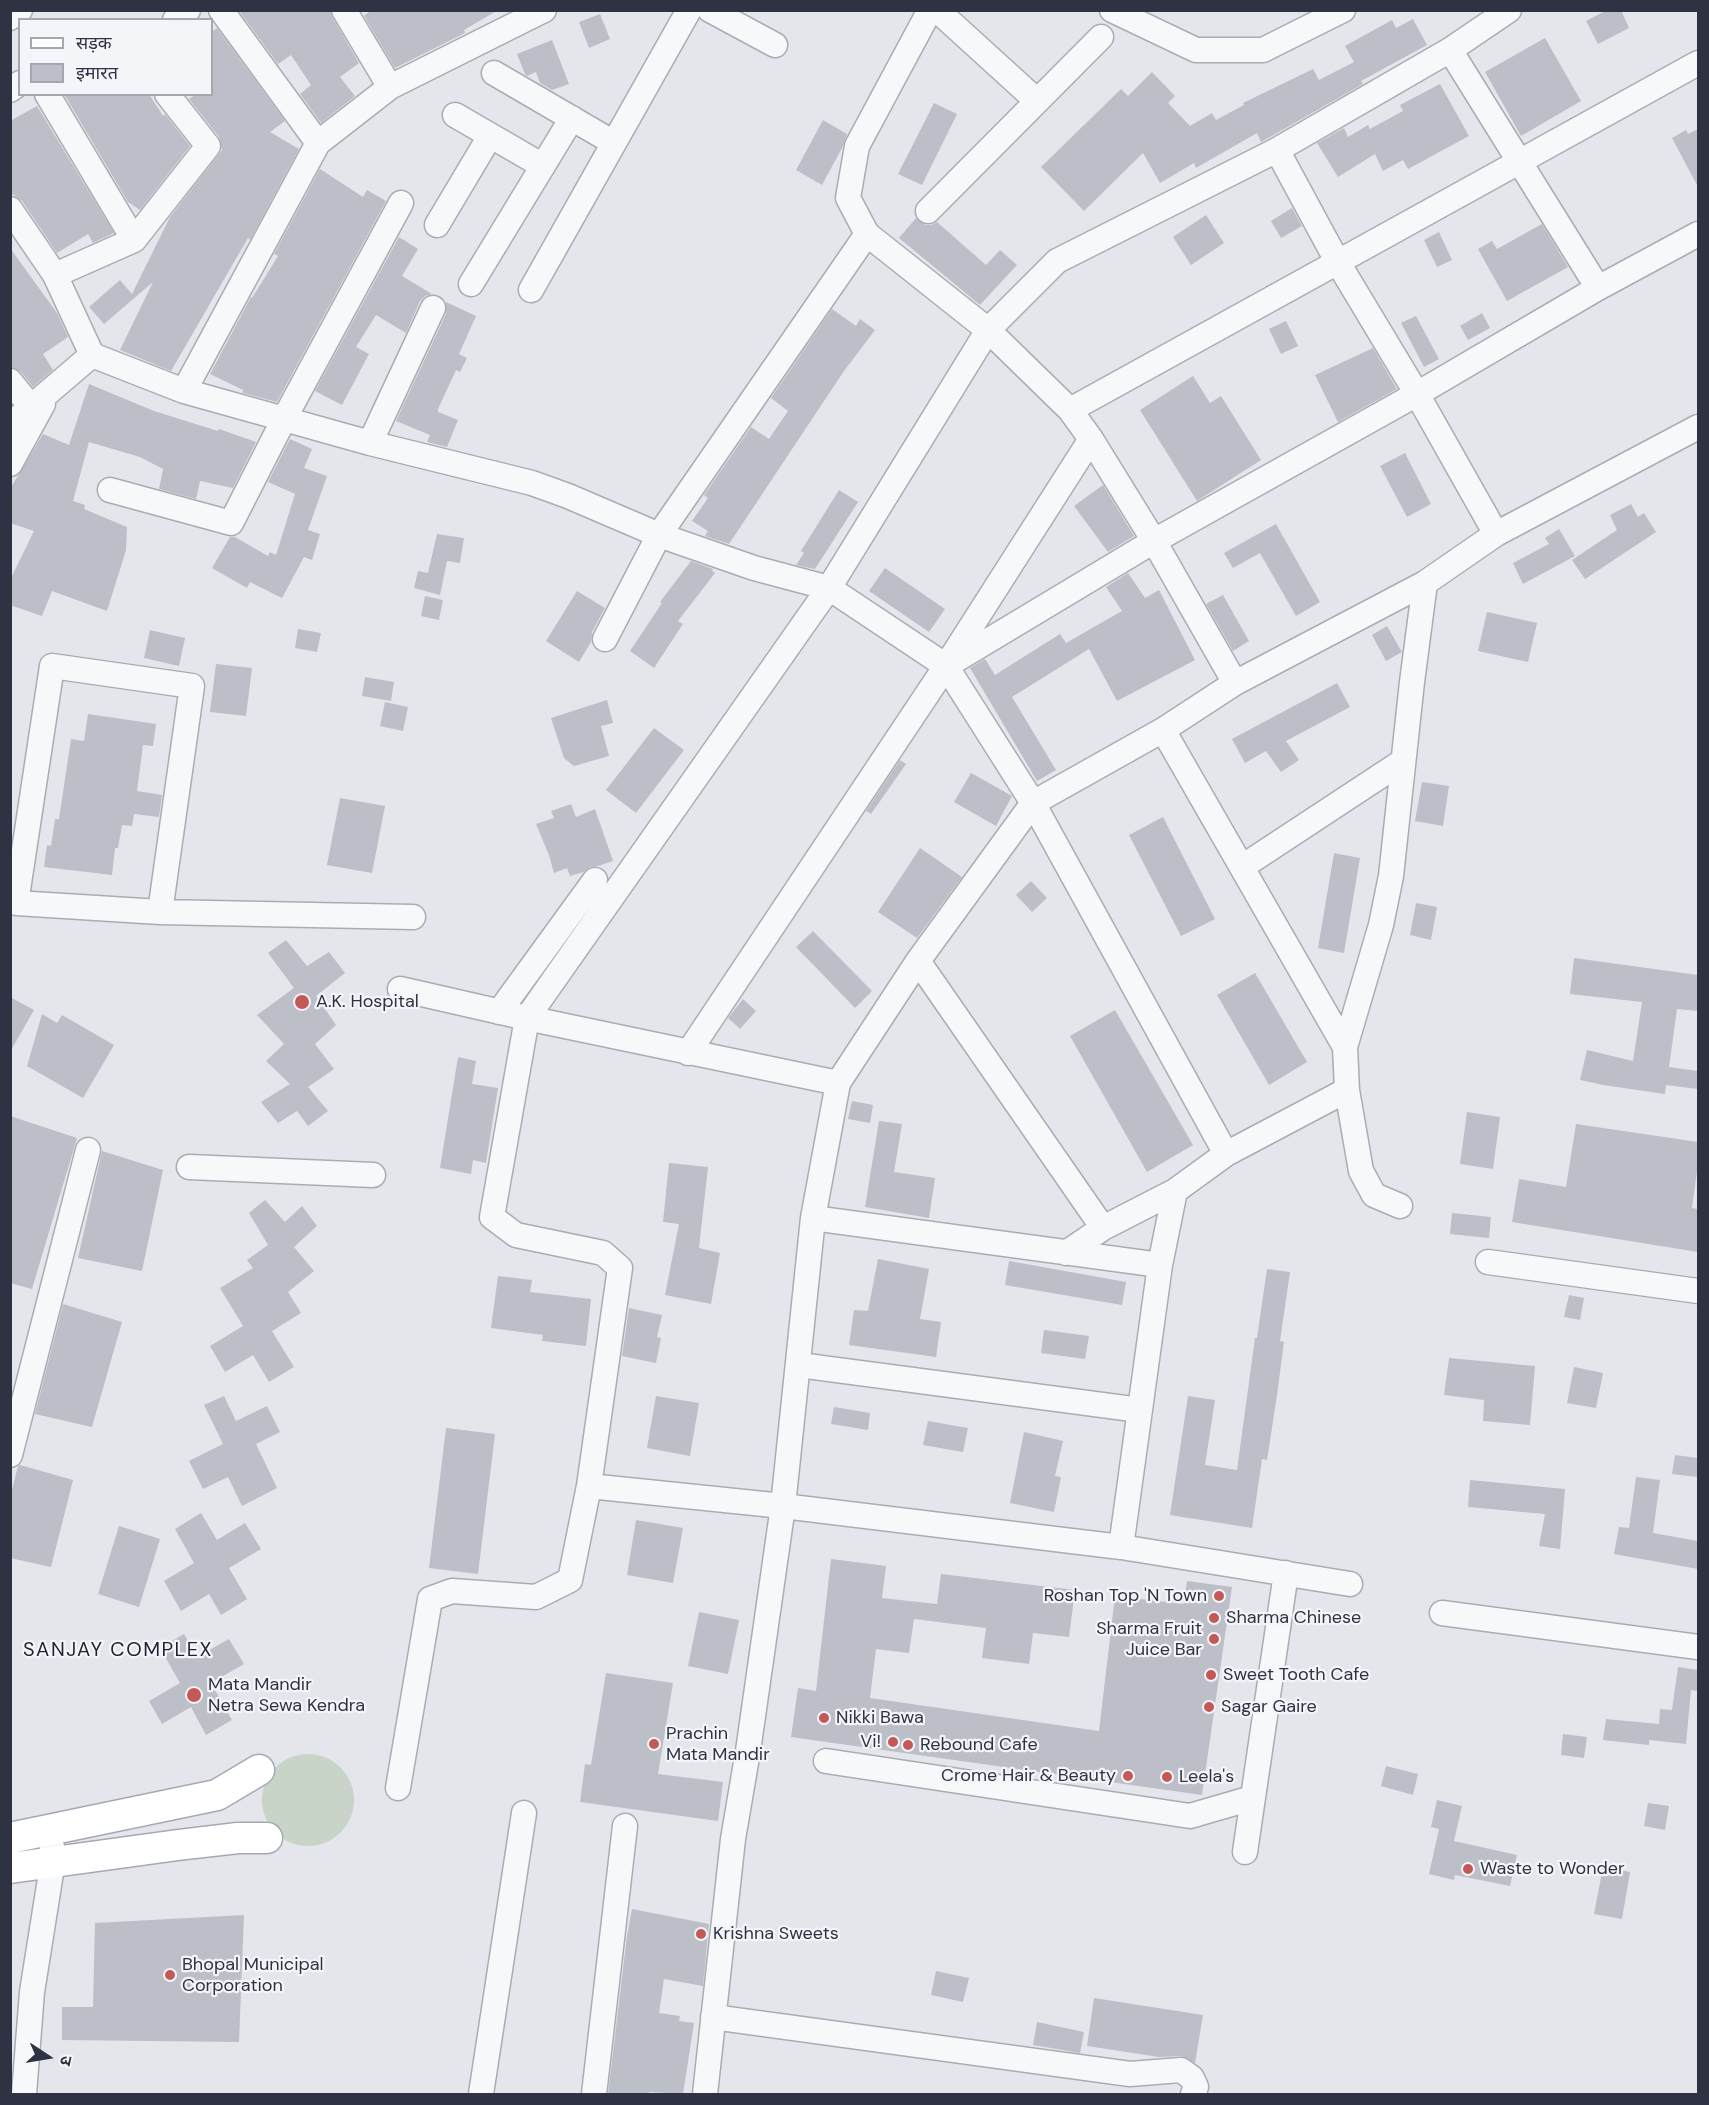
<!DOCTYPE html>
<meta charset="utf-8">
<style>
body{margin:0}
#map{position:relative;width:1709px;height:2105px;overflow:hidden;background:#e5e6eb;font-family:"DM Sans","Noto Sans Devanagari",sans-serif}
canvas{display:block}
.frame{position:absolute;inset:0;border:12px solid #2e3242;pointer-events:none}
.legend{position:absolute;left:18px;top:18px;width:195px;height:78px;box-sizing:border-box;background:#f4f5f8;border:2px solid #a5a7af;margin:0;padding:8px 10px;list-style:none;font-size:18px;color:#2e3242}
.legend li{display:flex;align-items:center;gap:12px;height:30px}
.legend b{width:30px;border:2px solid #a5a7af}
.north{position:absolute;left:18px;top:2027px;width:60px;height:60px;-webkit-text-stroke:4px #f4f5f8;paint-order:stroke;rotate:102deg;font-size:16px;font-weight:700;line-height:24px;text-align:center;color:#2e3242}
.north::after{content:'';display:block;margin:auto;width:21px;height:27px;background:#2e3242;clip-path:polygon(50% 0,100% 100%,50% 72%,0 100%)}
</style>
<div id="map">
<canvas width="1709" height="2105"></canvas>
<div class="frame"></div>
<ul class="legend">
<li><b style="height:8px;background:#fff"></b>सड़क</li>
<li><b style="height:16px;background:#bcbfc7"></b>इमारत</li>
</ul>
<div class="north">उ</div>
</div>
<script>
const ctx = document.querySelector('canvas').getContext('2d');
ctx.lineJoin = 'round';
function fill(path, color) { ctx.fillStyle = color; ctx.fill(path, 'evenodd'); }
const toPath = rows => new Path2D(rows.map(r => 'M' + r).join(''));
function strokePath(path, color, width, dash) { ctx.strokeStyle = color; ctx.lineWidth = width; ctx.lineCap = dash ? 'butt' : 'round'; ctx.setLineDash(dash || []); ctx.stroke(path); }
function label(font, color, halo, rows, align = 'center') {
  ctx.font = font + ' "DM Sans",sans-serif'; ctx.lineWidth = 4.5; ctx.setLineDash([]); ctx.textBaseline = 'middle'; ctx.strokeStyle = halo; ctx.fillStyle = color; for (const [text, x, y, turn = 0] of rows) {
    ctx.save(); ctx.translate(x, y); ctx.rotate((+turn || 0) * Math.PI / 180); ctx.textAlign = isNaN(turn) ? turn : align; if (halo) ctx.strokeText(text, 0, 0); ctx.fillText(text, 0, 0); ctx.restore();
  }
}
fill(toPath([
 '262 1800a46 46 0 1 1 92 0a46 46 0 1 1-92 0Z'
]), '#c8d4c7');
fill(toPath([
 [243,10,330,10,332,17,359,63,340,77,355,96,321,123,300,94,311,85,291,55,278,64,240,12],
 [371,10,498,10,464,30,465,33,395,68,364,16],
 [1607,10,1621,10,1629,28,1598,44,1586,21],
 [600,14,610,39,589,48,579,22],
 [1413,19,1427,45,1361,81,1363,84,1270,137,1261,142,1257,133,1196,168,1194,163,1160,183,1143,153,1084,211,1041,167,1121,89,1128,96,1152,72,1175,96,1168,103,1190,126,1212,113,1216,120,1244,105,1243,103,1313,69,1319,80,1354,62,1345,46,1392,20,1396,28],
 [217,28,285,121,270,132,299,149,250,240,248,238,171,371,120,350,153,282,104,324,89,307,120,280,132,294,170,217,222,150,219,137,189,99,197,94,212,94,212,32],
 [1545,38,1581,101,1521,136,1485,72],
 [552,40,569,84,552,90,540,83,536,72,527,76,525,74,517,54],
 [1440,84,1469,136,1408,169,1403,160,1383,171,1375,154,1338,177,1317,143,1344,128,1348,137,1368,125,1370,129,1403,111,1400,105],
 [64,94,149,94,163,116,165,114,190,146,140,210,128,202],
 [934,103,957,114,922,185,898,174],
 [37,106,114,233,93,243,88,234,57,253,22,201,10,192,10,121],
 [823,120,847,134,842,148,822,185,796,170],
 [1698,129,1698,187,1672,138,1686,130,1688,134],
 [320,169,363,197,367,190,386,201,277,402,243,393,243,390,210,374,251,297,252,298,278,256,274,254],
 [1292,208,1302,226,1281,238,1271,221],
 [1206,215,1224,243,1191,265,1173,237],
 [916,218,925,225,931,225,937,222,986,265,1000,250,1017,265,980,305,899,238],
 [1542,224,1568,267,1507,301,1478,249,1492,241,1497,249],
 [1439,232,1452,260,1437,267,1424,240],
 [399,237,418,249,402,276,432,294,425,296,420,301,406,333,376,315,356,347,369,354,342,405,315,391],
 [10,248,57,313,68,337,43,354,53,370,33,387,21,372,10,367],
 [446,302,476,316,459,354,467,358,460,372,456,370,438,409,438,412,458,420,447,447,427,442,430,435,396,421,446,314],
 [832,309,856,326,860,319,875,330,844,371,729,544,705,536,708,531,692,521,708,498,704,495,751,427,769,439,788,411,771,398],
 [1482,313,1490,328,1468,340,1460,326],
 [1416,316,1439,359,1424,367,1401,323],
 [1286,321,1298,346,1281,354,1269,329],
 [1373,348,1397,389,1338,422,1315,375],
 [1193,376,1210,403,1221,396,1261,460,1197,501,1140,410],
 [89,384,154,411,218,431,219,429,256,442,233,488,200,481,196,499,159,489,163,469,140,457,89,442,73,501,85,505,84,509,127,527,126,550,107,611,52,591,42,616,10,605,10,580,34,531,10,523,10,489,43,434,69,445],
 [290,439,312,449,304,468,327,476,308,530,320,534,312,560,304,557,282,598,250,582,247,588,212,568,230,537,235,537,268,556,270,552,276,555,295,494,268,482],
 [1405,453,1431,504,1407,517,1380,466],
 [1103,485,1134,536,1108,552,1074,506],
 [839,490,858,502,815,569,796,565,804,553,801,551],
 [1631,504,1638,517,1644,513,1656,532,1585,579,1572,560,1617,530,1610,515],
 [1276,524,1320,602,1296,616,1260,553,1233,568,1224,553],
 [1559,529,1575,556,1523,584,1513,563,1549,544,1545,538],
 [437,534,464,538,460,563,447,561,440,595,414,588,418,571,428,573],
 [691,561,713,569,712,571,715,573,678,621,683,624,654,668,630,651,662,603,660,602],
 [885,568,945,609,929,632,869,591],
 [1128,573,1145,598,1159,590,1195,660,1117,701,1089,649,1012,697,1056,770,1037,781,970,668,985,659,995,675,1060,634,1066,643,1122,611,1106,587],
 [577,591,605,608,592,632,591,642,579,662,546,641],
 [1223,595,1249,641,1233,651,1206,604],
 [425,596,443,600,439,620,421,616],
 [1487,612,1537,623,1528,662,1478,651],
 [1387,626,1402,652,1386,661,1372,635],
 [298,629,321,633,317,652,295,648],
 [150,630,185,638,179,666,144,658],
 [216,664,252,668,246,716,210,712],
 [365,677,394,682,391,701,362,696],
 [1337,683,1350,707,1286,741,1299,760,1281,772,1266,751,1245,763,1232,739],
 [607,700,613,723,601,726,609,756,574,766,564,758,551,718],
 [385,702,408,707,403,731,380,726],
 [88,714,156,724,153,746,143,745,137,791,162,795,159,817,134,814,132,826,122,825,118,848,115,848,112,875,44,867,47,845,51,846,55,819,59,819,71,739,84,741],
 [654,728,684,750,636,813,606,790],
 [900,760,906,764,871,814,866,811],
 [971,773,1012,796,996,826,954,802],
 [1422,782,1449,786,1443,826,1415,821],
 [340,798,385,806,372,873,327,865],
 [571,804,576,817,595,809,613,861,598,866,590,867,583,872,570,876,567,868,554,873,549,855,536,824,554,818,551,811],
 [1163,817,1215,919,1181,936,1129,835],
 [920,848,962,877,917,938,878,912],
 [1334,853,1360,858,1344,953,1318,948],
 [1031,881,1047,898,1032,912,1016,895],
 [1416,903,1437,907,1431,940,1410,935],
 [813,931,872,991,855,1008,796,947],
 [286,940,307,966,329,952,345,973,316,996,336,1025,315,1044,334,1069,308,1087,328,1111,308,1126,297,1111,278,1123,261,1102,290,1084,266,1061,284,1044,257,1015,294,988,268,953],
 [1574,958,1698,975,1698,1011,1677,1009,1669,1067,1698,1071,1698,1089,1666,1085,1665,1094,1603,1085,1580,1080,1587,1050,1633,1061,1642,1002,1570,994],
 [1255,973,1307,1062,1269,1085,1217,995],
 [10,997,34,1010,10,1052],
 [743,999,756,1011,740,1029,728,1018],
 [1115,1010,1193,1145,1147,1172,1070,1036],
 [42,1014,57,1023,62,1015,114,1045,83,1098,27,1066],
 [458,1057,476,1061,472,1084,498,1088,486,1163,473,1160,471,1174,440,1168],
 [852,1101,873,1105,870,1123,848,1119],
 [1467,1112,1500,1117,1493,1169,1460,1164],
 [10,1116,77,1138,32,1289,10,1283],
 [879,1121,902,1124,894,1172,935,1178,929,1218,865,1207],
 [1576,1124,1698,1142,1698,1164,1692,1208,1698,1209,1698,1252,1512,1222,1519,1179,1566,1187],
 [102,1151,163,1170,142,1271,78,1258],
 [669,1163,708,1167,699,1248,720,1253,711,1304,665,1295,679,1224,663,1222],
 [265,1200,285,1222,302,1206,317,1226,294,1247,314,1271,288,1292,301,1313,272,1331,294,1367,269,1382,253,1355,225,1372,210,1346,243,1326,220,1288,253,1268,247,1260,268,1245,249,1213],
 [1452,1213,1491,1217,1489,1238,1450,1234],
 [878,1259,929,1269,920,1319,941,1322,936,1357,849,1345,854,1310,868,1311],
 [1009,1261,1126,1282,1122,1305,1005,1285],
 [1267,1269,1290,1272,1280,1341,1284,1342,1277,1395,1267,1460,1262,1459,1252,1528,1170,1515,1188,1396,1215,1400,1205,1465,1237,1470,1255,1338,1257,1338],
 [498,1276,532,1280,530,1292,591,1299,586,1346,542,1341,543,1335,491,1328],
 [1569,1295,1584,1298,1580,1320,1564,1317],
 [63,1304,122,1322,92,1427,35,1414],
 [629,1308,662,1315,657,1337,661,1338,656,1363,622,1356],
 [1044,1330,1089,1336,1085,1359,1041,1353],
 [1449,1358,1535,1366,1530,1425,1483,1421,1484,1400,1444,1395],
 [1574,1367,1603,1373,1596,1408,1567,1403],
 [224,1396,236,1421,267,1406,280,1432,256,1444,277,1488,242,1506,228,1477,203,1489,189,1461,223,1444,204,1405],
 [656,1396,699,1403,690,1456,647,1448],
 [834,1407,870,1413,868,1430,831,1424],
 [928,1421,968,1428,963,1452,923,1445],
 [446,1428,495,1434,478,1574,429,1568],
 [1024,1432,1063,1441,1055,1476,1061,1477,1054,1512,1010,1503],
 [1675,1455,1698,1458,1698,1477,1672,1474],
 [20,1465,73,1480,51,1567,10,1558,10,1498,18,1466],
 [1636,1477,1660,1480,1653,1533,1698,1541,1698,1569,1614,1554,1619,1527,1629,1528],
 [1470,1480,1565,1489,1560,1549,1539,1546,1545,1514,1468,1507],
 [201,1513,217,1540,245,1523,261,1549,229,1568,247,1599,221,1615,209,1594,181,1611,164,1581,194,1563,175,1529],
 [636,1520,683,1528,673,1583,627,1575],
 [119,1526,160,1539,139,1607,98,1594],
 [831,1559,886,1566,882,1598,937,1604,941,1574,1075,1590,1069,1637,1033,1633,1029,1664,982,1658,986,1628,914,1619,909,1653,876,1649,870,1698,1099,1731,1115,1596,1184,1604,1187,1581,1232,1587,1202,1795,791,1737,798,1688,816,1691],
 [699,1612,739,1620,728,1674,688,1666],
 [184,1634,197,1657,229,1639,244,1664,211,1683,232,1720,206,1735,191,1707,162,1724,149,1701,180,1683,160,1648],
 [1678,1667,1698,1670,1697,1691,1691,1690,1686,1744,1649,1740,1649,1745,1603,1740,1606,1719,1659,1724,1660,1709,1672,1710],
 [606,1673,673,1683,658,1774,723,1782,718,1821,580,1802,585,1764,591,1765],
 [1563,1734,1587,1737,1584,1758,1561,1755],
 [1386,1766,1418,1774,1413,1795,1381,1786],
 [1437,1800,1462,1806,1454,1841,1517,1855,1510,1886,1455,1875,1454,1880,1429,1874,1439,1829,1431,1827],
 [1648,1803,1669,1806,1665,1830,1644,1826],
 [1603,1867,1630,1872,1622,1919,1594,1914],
 [632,1909,709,1924,703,1986,664,1979,659,2013,680,2016,679,2021,694,2023,683,2094,649,2092,648,2094,608,2094,627,1936],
 [244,1915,239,2042,62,2040,62,2007,93,2007,95,1923],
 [936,1971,969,1978,963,2002,931,1995],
 [1094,1998,1203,2015,1195,2063,1181,2056,1159,2057,1087,2046],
 [1037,2022,1084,2032,1080,2053,1033,2045]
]), '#bcbfc7');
const minor = toPath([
 [221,10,318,143],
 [710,10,775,45],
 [930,10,857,146,848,198,867,234,988,330,1070,410,1091,439,1154,541,1235,683],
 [937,10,1037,101],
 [1112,10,1196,50,1263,50,1343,10],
 [10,18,20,10],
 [175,20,188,10],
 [1450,50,1598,288],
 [494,73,614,143],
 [390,87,544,10],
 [10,90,20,83],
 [47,94,134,240],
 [455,115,543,166],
 [1277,150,1337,261,1417,394,1496,534],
 [10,209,55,275,92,355,184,391,370,443,532,483,568,496,659,535,754,568,829,588,946,666,1033,803,1226,1154],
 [928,211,1101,37],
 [437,225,490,136],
 [55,275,134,240,208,146,167,94],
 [471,284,572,118],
 [531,290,689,10],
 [10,381,32,408],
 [184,391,318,143,390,87,344,10],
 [1070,410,1698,63],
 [10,425,92,355],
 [370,443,433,308],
 [10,464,43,404],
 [110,490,231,523,284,419,401,203],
 [605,639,659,535,867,234],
 [946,666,1154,541,1417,394,1598,288,1698,234],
 [1163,730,1345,1047],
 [1242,867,1403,761],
 [160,912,192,686,52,666,16,903,160,912,413,917],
 [918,961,1103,1228],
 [400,989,527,1018,838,1083],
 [499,1012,595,880],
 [688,1053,946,666,1091,439],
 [189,1167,373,1175],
 [1400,1206,1374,1195,1361,1171,1347,1090,1345,1047,1381,925,1391,876,1412,682,1425,583],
 [813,1218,1160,1265],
 [1066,1253,1103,1228,1175,1191,1226,1154,1347,1090],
 [1488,1262,1698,1291],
 [799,1365,1140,1410],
 [10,1455,88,1150],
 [589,1486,783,1506,1121,1547,1350,1584],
 [1121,1547,1160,1265,1175,1191],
 [1442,1613,1698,1647],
 [826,1761,1190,1816,1252,1798],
 [398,1788,430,1599,452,1591,536,1597,570,1580,589,1486,620,1268,603,1253,516,1235,492,1217,527,1018,829,588,988,330,1057,261,1277,150,1450,50,1509,10],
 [1245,1852,1286,1573],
 [713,2017,1130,2074,1181,2070,1192,2078,1196,2087,1193,2094],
 [24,2094,32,1992,51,1873,52,1847],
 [481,2094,524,1813],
 [594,2094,625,1826],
 [705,2094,733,1839,748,1751,783,1506,813,1218,838,1083,918,961,1033,803,1163,730,1235,683,1425,583,1496,534,1698,427]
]);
const major = toPath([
 [10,1838,217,1795,259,1770],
 [10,1868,178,1845,238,1838,267,1838]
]);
strokePath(minor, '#aaacb5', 27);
strokePath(major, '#a5a9b6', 33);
strokePath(minor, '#f7f8fa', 24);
strokePath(major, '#fff', 30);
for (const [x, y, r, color] of [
 [302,1002,8,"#c35957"],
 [1219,1596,6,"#c35957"],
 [1214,1618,6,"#c35957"],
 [1214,1639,6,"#c35957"],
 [1211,1675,6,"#c35957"],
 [194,1695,8,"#c35957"],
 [1209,1707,6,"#c35957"],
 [824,1718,6,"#c35957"],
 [893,1742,6,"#c35957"],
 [654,1744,6,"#c35957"],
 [908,1745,6,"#c35957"],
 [1128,1776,6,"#c35957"],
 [1167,1777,6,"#c35957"],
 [1468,1869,6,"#c35957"],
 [701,1934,6,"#c35957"],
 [170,1975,6,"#c35957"]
]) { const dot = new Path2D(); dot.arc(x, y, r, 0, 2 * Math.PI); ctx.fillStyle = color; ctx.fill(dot); strokePath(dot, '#f4f5f8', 2); }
label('18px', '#2e3242', '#f4f5f8', [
 ["A.K. Hospital",316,1002],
 ["Roshan Top 'N Town",1207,1596,"right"],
 ["Sharma Chinese",1226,1618],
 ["Sharma Fruit",1202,1629,"right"],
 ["Juice Bar",1202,1650,"right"],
 ["Sweet Tooth Cafe",1223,1675],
 ["Mata Mandir",208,1685],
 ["Netra Sewa Kendra",208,1706],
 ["Sagar Gaire",1221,1707],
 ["Nikki Bawa",836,1718],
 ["Prachin",666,1734],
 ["Mata Mandir",666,1755],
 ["Vi!",881,1742,"right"],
 ["Rebound Cafe",920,1745],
 ["Crome Hair & Beauty",1116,1776,"right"],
 ["Leela's",1179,1777],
 ["Waste to Wonder",1480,1869],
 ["Krishna Sweets",713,1934],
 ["Bhopal Municipal",182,1965],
 ["Corporation",182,1986]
], 'left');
ctx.letterSpacing = '1.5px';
label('20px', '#1f2333', '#f4f5f8', [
 ["SANJAY COMPLEX",118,1651]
]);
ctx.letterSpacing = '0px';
</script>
